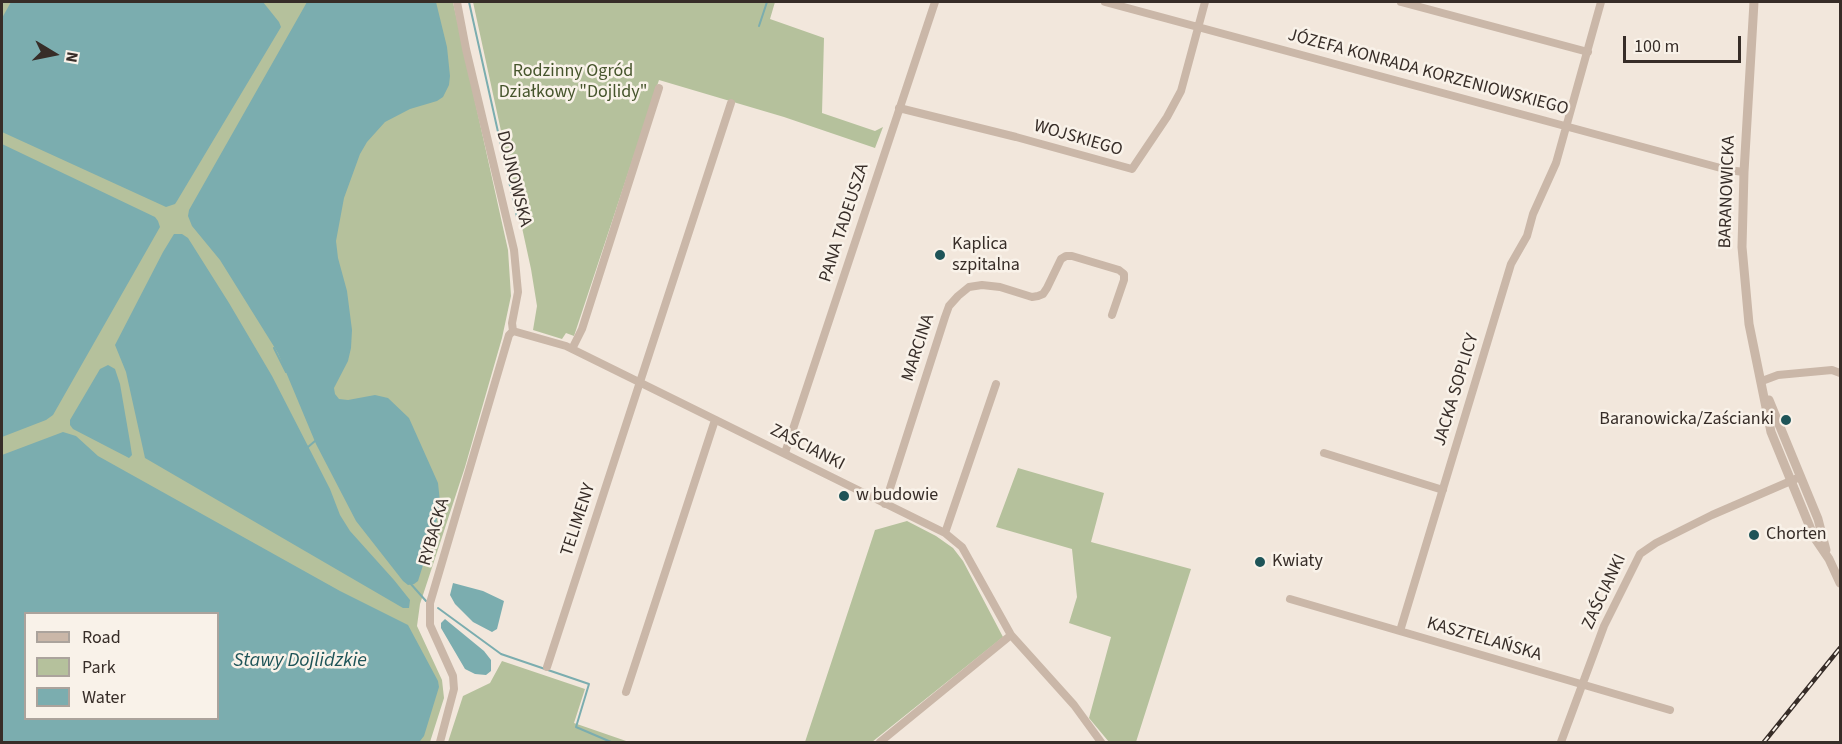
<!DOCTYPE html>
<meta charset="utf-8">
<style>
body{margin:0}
#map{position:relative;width:1842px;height:744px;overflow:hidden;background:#f2e7dc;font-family:"Source Sans 3",sans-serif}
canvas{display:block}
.frame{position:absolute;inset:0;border:3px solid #372d28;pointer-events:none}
.legend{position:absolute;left:24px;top:612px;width:195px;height:108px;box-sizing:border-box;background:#f9f2e9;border:2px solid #aba39c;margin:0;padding:8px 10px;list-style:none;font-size:18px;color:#372d28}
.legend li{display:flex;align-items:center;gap:12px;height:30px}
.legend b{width:30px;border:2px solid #aba39c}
.north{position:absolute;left:24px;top:24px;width:60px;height:60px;-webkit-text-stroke:4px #f9f2e9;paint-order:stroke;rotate:100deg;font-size:16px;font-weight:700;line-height:24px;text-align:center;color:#372d28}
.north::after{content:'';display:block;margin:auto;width:21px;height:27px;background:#372d28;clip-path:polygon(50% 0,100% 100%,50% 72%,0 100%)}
.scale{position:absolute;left:1623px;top:36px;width:118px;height:27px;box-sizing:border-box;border:3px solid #372d28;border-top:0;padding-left:8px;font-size:18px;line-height:21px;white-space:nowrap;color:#372d28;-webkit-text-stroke:4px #f9f2e9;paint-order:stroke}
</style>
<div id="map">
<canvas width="1842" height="744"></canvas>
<div class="frame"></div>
<ul class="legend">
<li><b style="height:8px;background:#cab7a8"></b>Road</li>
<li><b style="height:16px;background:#b5c19c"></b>Park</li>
<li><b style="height:16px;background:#7badaf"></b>Water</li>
</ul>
<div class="north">N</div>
<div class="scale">100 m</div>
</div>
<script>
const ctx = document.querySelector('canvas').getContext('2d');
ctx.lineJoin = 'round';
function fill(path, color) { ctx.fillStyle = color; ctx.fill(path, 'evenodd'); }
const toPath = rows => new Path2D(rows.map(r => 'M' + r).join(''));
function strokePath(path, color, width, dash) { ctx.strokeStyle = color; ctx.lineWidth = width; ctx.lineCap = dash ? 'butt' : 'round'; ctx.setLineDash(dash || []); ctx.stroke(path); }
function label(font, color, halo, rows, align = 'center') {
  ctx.font = font + ' "Source Sans 3",sans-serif'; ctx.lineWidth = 5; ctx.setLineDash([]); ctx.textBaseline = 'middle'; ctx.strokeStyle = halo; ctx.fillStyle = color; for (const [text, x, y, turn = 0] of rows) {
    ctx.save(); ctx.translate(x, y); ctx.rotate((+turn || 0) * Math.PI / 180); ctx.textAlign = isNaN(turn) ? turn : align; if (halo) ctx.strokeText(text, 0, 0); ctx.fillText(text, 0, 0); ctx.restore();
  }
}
fill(toPath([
 [2,2,453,2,508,250,511,296,502,338,465,467,420,604,417,626,442,680,444,698,430,742,2,742],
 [26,614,218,614,218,718,26,718],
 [473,2,775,2,770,19,824,38,822,113,875,131,883,127,875,148,784,117,659,80,574,336,566,333,562,339,533,330,537,306,531,269],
 [1018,468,1104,493,1091,542,1191,569,1136,742,1109,742,1089,718,1111,637,1069,623,1077,597,1072,549,996,527],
 [907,521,936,536,953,548,963,561,1003,637,872,742,805,742,875,530],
 [502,661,585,689,574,723,629,742,448,742,463,696,490,683]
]), '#b5c19c');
fill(toPath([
 [11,2,263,2,279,22,281,27,177,201,175,204,166,207,2,132,2,18],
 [307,2,436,2,447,47,450,76,449,85,443,97,437,101,410,109,385,122,367,142,360,154,344,198,336,241,338,258,347,291,352,330,351,348,348,361,334,388,335,394,339,399,348,400,375,395,388,398,409,418,438,483,440,502,436,524,418,581,414,584,408,585,403,581,356,521,316,444,278,353,220,260,192,226,188,216,189,210],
 [2,144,155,217,158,221,160,227,53,415,46,420,2,437],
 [174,234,182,234,188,238,229,303,272,376,330,489,340,515,350,531,394,580,410,600,409,608,403,608,145,458,126,372,115,345,163,252],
 [108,365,115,369,120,384,130,442,132,455,129,458,73,429,70,425,70,420,100,369],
 [63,432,76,436,98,456,340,591,408,625,438,681,439,687,424,736,420,741,2,742,2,455],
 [26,614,218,614,218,718,26,718],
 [453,583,483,591,504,601,497,629,492,632,473,622,455,604,450,595],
 [445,619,484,651,491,660,491,671,486,675,475,674,465,669,441,628,441,623]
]), '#7badaf');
strokePath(toPath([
 [469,2,517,217],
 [759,26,767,2],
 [274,348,286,372],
 [305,446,308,447,315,441],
 [410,583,426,601],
 [438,608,501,654,589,684,576,727,611,742]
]), '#7badaf', 2);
strokePath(toPath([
 [457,2,466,49,514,250,518,292,512,323,513,331],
 [1105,2,1728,170,1744,172],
 [1401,2,1588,52],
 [899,108,1016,137,1132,169,1167,117,1181,91,1205,2],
 [513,331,566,346,945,533,962,547,1011,635,1074,705,1101,742],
 [572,349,582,329,659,88],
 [1762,381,1778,375,1832,370,1840,373],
 [785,453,935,2],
 [1324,453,1443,490],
 [885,504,945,317,949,306,958,296,969,287,982,285,1000,287,1032,297,1038,296,1043,294,1047,288,1061,259,1066,256,1072,256,1119,270,1124,274,1124,280,1112,315],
 [945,533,996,384],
 [1290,599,1670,710],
 [1400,631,1511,264,1527,236,1533,214,1556,163,1601,2],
 [547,667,731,103],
 [626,692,715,420],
 [440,742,454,689,453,676,430,625,430,603,509,335,513,331],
 [880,742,1011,635],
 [1561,742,1604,626,1640,554,1656,543,1712,515,1800,477]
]), '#cab7a8', 8);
strokePath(toPath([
 [1754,2,1744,172,1742,247,1749,324,1771,432,1814,537,1829,559,1840,583],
 [1769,400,1818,519,1826,550]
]), '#cab7a8', 9);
const rail = toPath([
 [1764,742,1840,648]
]);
strokePath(rail, '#372d28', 4.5);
strokePath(rail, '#f9f2e9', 2, [7]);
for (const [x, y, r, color] of [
 [940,255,6,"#1e5458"],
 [1786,420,6,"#1e5458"],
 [844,496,6,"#1e5458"],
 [1754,535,6,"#1e5458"],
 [1260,562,6,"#1e5458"]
]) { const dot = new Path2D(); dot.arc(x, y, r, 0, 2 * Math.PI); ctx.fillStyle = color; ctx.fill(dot); strokePath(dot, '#f9f2e9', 2); }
label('18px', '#46552c', '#f9f2e9', [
 ["Rodzinny Ogród",573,72],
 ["Działkowy \"Dojlidy\"",573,93]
]);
label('18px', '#372d28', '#f9f2e9', [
 ["JÓZEFA KONRADA KORZENIOWSKIEGO",1428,73,15],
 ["WOJSKIEGO",1078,139,16],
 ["DOJNOWSKA",513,179,76],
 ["BARANOWICKA",1728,192,-88],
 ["PANA TADEUSZA",845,223,-72],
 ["MARCINA",919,348,-72],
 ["JACKA SOPLICY",1457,390,-73],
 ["ZAŚCIANKI",807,448,27],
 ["TELIMENY",579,520,-72],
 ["RYBACKA",435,532,-74],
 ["ZAŚCIANKI",1605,592,-65],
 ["KASZTELAŃSKA",1484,640,16]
]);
label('18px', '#372d28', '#f9f2e9', [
 ["Kaplica",952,245],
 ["szpitalna",952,266],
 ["Baranowicka/Zaścianki",1774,420,"right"],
 ["w budowie",856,496],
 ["Chorten",1766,535],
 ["Kwiaty",1272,562]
], 'left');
label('italic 20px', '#1e5458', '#f9f2e9', [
 ["Stawy Dojlidzkie",300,662]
]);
</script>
